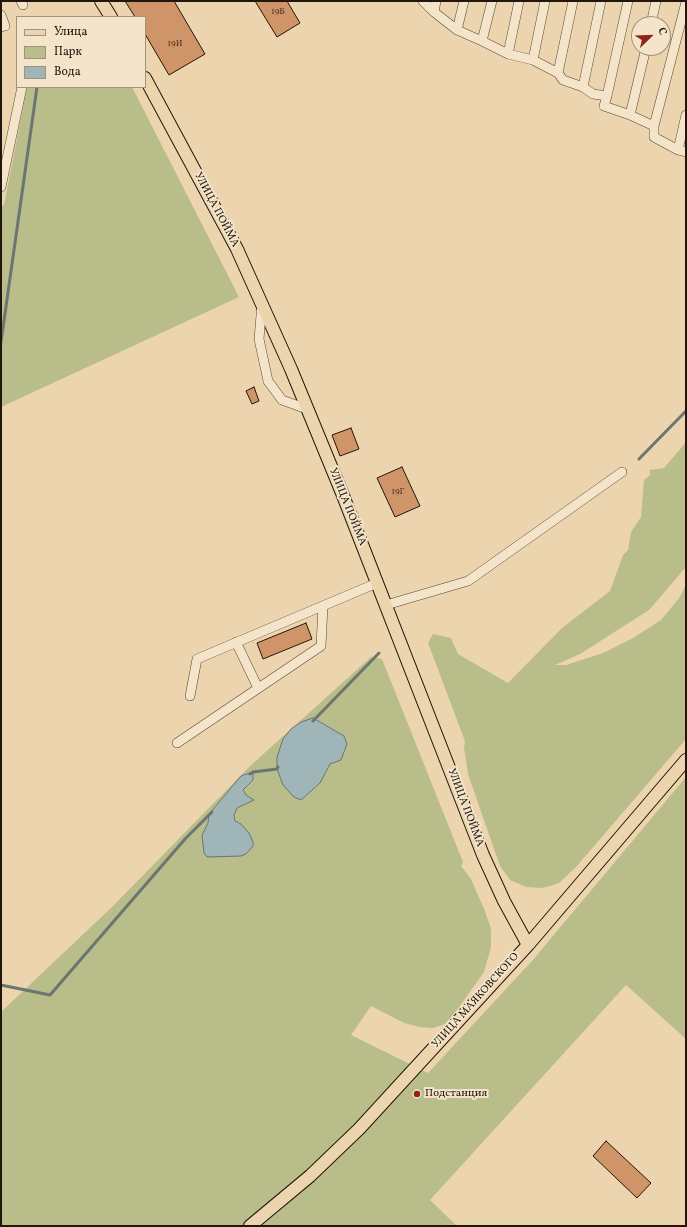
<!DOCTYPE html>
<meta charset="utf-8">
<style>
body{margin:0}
#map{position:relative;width:687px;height:1227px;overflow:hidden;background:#ecd5ae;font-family:Vollkorn,serif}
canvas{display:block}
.frame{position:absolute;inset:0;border:2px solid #20160b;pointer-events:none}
.legend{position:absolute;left:16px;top:16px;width:130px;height:72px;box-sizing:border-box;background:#f3e4ca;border:1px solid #9f927e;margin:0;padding:5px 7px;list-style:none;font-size:12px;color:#20160b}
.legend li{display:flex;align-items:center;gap:8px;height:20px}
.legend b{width:20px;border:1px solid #9f927e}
.north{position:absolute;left:631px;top:16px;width:40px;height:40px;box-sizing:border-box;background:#f3e4ca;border:1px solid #9f927e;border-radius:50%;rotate:67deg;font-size:11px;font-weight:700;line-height:16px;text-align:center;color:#20160b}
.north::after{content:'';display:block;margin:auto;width:14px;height:18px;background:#8f2418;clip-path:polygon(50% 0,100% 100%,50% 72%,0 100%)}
</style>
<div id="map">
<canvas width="687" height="1227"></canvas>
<div class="frame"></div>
<ul class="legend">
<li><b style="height:5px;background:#ecd5ae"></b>Улица</li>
<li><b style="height:11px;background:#b9bd89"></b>Парк</li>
<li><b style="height:11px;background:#9fb5b7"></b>Вода</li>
</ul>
<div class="north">С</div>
</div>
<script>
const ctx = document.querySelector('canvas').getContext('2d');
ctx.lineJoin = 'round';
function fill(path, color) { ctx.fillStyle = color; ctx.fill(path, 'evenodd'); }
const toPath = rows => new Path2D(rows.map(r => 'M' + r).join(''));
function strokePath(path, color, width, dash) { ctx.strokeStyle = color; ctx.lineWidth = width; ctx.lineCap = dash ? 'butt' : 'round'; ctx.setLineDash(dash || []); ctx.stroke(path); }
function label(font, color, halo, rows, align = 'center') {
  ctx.font = font + ' Vollkorn,serif'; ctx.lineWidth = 4; ctx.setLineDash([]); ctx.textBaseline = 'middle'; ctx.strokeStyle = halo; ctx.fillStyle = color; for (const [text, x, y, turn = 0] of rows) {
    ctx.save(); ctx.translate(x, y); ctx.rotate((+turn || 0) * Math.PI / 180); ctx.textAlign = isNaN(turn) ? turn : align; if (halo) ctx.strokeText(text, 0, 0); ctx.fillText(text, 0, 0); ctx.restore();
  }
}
fill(toPath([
 [27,87,132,87,239,297,1,407,1,206,4,205],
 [686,442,686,567,649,610,580,654,555,665,566,665,603,653,633,638,661,620,680,597,686,584,686,739,576,867,559,883,543,888,526,887,510,880,500,866,468,774,464,747,465,741,428,643,433,634,451,638,458,654,508,683,562,628,610,591,623,555,628,550,631,532,641,517,644,480,650,475,650,470,664,468],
 [371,657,382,659,463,862,461,866,471,879,485,911,491,929,491,947,484,972,457,1010,445,1024,433,1028,420,1027,404,1023,371,1006,351,1035,428,1073,532,961,686,777,686,1039,626,985,430,1200,457,1226,1,1226,1,1012,113,906,250,766]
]), '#b9bd89');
const water = toPath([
 [313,718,344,736,347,744,341,760,330,764,320,783,301,800,294,797,283,785,277,769,277,757,283,739,291,729,301,722,313,718],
 [253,772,253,780,243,790,246,795,254,800,237,808,234,815,235,821,241,824,249,833,253,842,253,846,246,854,241,856,207,857,204,853,202,835,208,823,209,814,241,776,253,772]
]);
fill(water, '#9fb5b7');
strokePath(water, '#6c7572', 1);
strokePath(toPath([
 [1,342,37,87],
 [639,459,686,411],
 [313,721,379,653],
 [250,774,253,772,277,769,278,767],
 [1,985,50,995,185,839,212,812]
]), '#6c7572', 3);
const building = toPath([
 [125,1,174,1,205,54,169,75,145,34,145,17,135,17,125,1],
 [255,1,287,1,300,23,277,37,255,1],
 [254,387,259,401,252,404,246,391,254,387],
 [351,428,359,449,340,456,332,435,351,428],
 [402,467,420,506,395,517,377,478,402,467],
 [306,623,312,639,263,659,257,643,306,623],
 [606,1141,651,1183,637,1198,593,1156,606,1141]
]);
fill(building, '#cf9468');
strokePath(building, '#20160b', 1);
const minor = toPath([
 [21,1,23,5],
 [423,1,434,12],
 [436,1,434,12,457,30,464,1],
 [492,1,482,41,508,54,519,1],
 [545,1,533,60,558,73,573,1],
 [601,1,583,87,593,94,607,96,628,1],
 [1,15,5,26,1,27],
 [651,24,656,1],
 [457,30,482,41],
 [646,48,630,115,654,126,686,2],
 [508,54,533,60],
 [558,73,563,80,583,87],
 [607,96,604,106,630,115],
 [686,115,678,150,686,152],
 [654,126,654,137,678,150],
 [1,187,22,87],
 [262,304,259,339,268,381,282,400,307,409],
 [386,605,468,581,622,472],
 [236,642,258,688],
 [190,696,197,659,377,583],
 [177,743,321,646,323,606]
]);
const major = toPath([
 [101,1,111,17],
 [145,78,237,249,291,369,342,493,483,855,504,901,528,945],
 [250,1226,310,1176,359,1129,528,945,686,760]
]);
strokePath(minor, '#534634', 10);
strokePath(major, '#20160b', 14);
strokePath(minor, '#f3e4ca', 9);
strokePath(major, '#ecd5ae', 12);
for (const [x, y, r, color] of [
 [417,1094,4,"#8f2418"]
]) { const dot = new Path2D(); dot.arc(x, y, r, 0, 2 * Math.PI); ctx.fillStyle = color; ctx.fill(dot); strokePath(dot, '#f3e4ca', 1.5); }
label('9px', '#4c3622', null, [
 ["19Б",278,12],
 ["19И",175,44],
 ["19Г",398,492]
]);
label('11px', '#20160b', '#f3e4ca', [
 ["УЛИЦА ПОЙМА",216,210,62],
 ["УЛИЦА ПОЙМА",347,507,68],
 ["УЛИЦА ПОЙМА",465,808,69],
 ["УЛИЦА МАЯКОВСКОГО",476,1001,-48]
]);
label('11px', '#20160b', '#f3e4ca', [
 ["Подстанция",425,1094]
], 'left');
</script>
